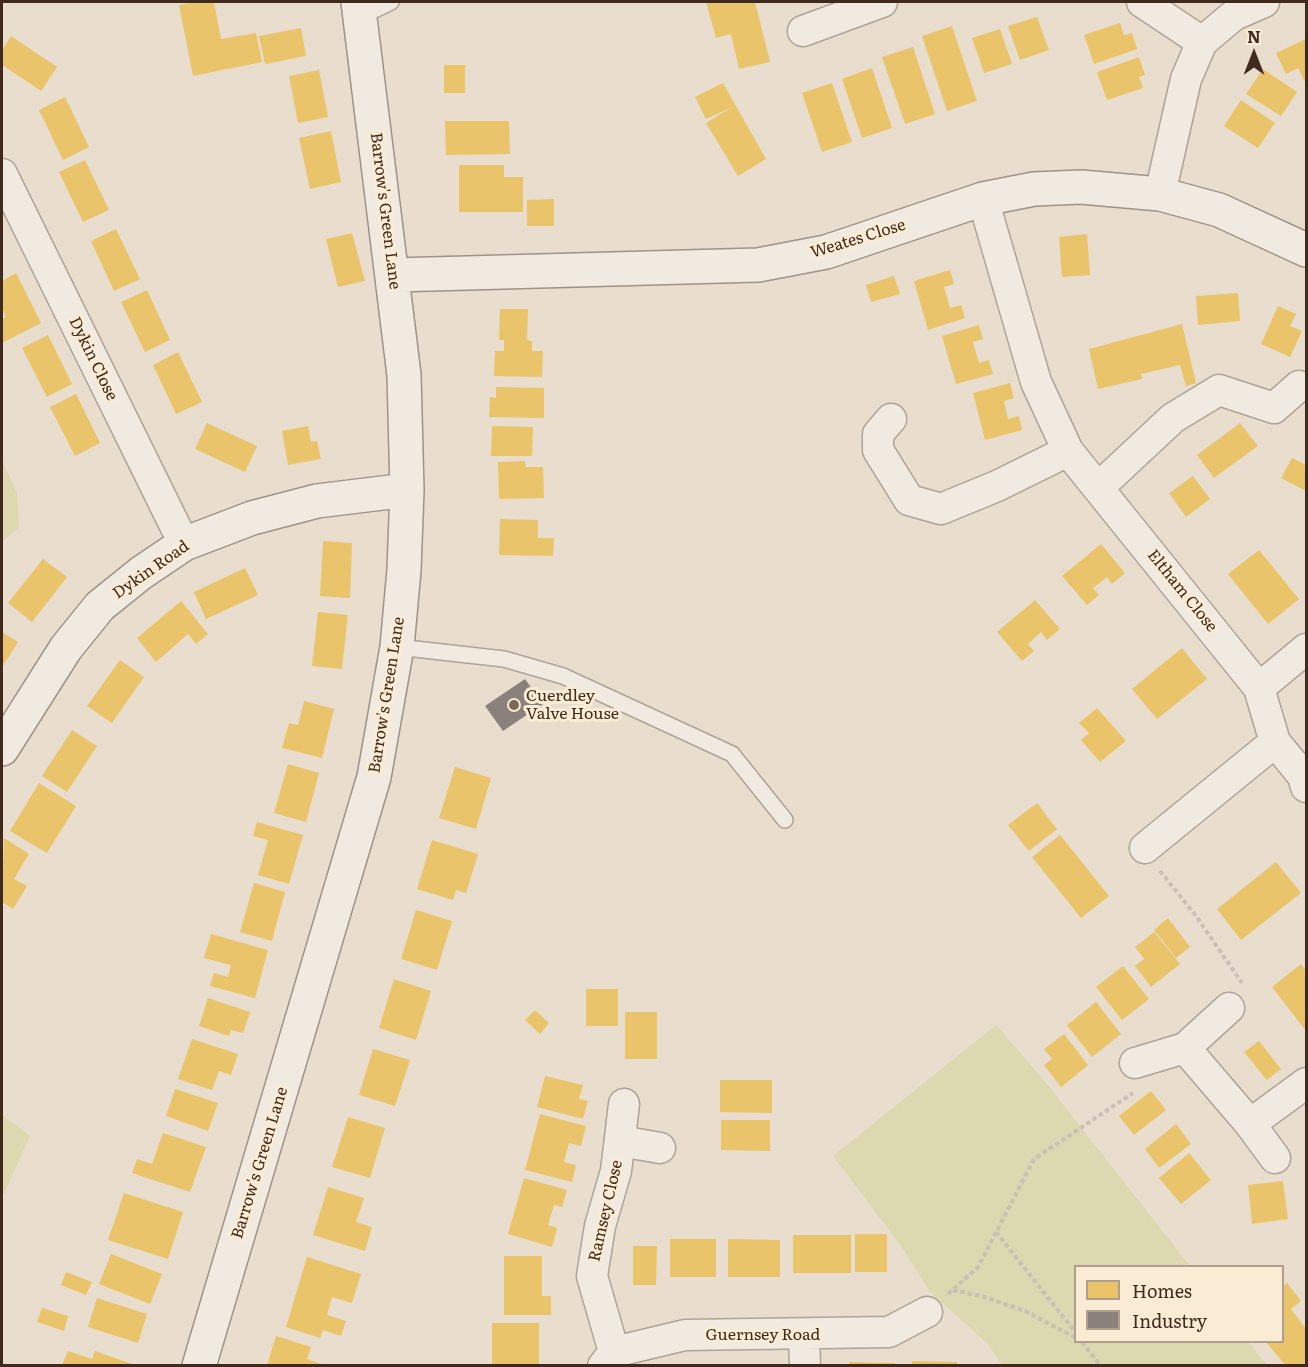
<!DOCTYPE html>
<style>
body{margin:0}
#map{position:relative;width:1308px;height:1367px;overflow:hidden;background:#e9dece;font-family:Literata,serif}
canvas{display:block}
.frame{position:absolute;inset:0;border:3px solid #3f2a1d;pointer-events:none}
.legend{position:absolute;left:1074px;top:1265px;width:210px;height:78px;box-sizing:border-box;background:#faecd4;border:2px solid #af9e8b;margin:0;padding:8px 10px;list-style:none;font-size:18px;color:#3f2a1d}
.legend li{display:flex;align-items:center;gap:12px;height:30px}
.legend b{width:30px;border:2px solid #af9e8b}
.north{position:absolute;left:1224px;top:24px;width:60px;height:60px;-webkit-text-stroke:4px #faecd4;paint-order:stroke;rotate:0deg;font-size:16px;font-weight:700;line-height:24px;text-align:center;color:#3f2a1d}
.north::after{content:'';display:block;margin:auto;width:21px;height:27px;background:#3f2a1d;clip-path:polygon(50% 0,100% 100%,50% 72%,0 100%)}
</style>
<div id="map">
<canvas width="1308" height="1367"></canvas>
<div class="frame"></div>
<ul class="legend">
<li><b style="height:16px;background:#e9c46a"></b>Homes</li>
<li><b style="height:16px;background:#8a817c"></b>Industry</li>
</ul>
<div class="north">N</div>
</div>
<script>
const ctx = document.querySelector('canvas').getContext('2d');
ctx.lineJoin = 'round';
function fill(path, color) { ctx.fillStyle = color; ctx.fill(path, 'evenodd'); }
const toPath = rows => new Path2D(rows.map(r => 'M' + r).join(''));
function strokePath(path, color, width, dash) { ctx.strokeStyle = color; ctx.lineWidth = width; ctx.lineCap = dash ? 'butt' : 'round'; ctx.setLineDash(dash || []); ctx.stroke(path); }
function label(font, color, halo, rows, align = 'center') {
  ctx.font = font + ' Literata,serif'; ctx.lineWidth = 6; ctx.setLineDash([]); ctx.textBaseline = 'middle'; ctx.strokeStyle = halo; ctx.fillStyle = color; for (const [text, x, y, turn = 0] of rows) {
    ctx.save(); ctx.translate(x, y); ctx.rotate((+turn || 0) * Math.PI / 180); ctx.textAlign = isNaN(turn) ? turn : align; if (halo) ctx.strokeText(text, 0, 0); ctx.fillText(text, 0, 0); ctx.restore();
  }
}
fill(toPath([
 [2,460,17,493,19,528,2,542],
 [996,1025,1047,1084,1190,1266,1076,1266,1076,1342,1248,1342,1267,1365,1002,1365,987,1343,929,1291,902,1247,833,1156],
 [2,1115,30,1136,2,1198]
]), '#dcd8af');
fill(toPath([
 [196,2,214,2,221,39,256,33,262,62,193,76,179,5],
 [706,2,755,2,770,62,739,69,731,34,716,38],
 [1037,17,1049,50,1020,60,1008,26],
 [1120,23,1124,35,1132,33,1137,49,1094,64,1084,35],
 [952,26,977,101,947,111,922,36],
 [301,28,306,56,265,64,259,36],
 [1000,29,1012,64,984,73,972,38],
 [11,36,57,67,41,91,2,65,2,50],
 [1306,39,1306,80,1304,81,1298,68,1286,74,1276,53],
 [913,47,935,114,905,124,882,57],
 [1139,57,1145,75,1139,77,1143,88,1107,100,1097,72],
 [444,65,465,65,465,93,444,93],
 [872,68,892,128,862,138,842,79],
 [1263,69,1297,92,1281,116,1246,94],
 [319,70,328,117,298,123,289,76],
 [723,83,766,159,738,176,706,123,732,107,706,119,695,97],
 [832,83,852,142,822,152,802,93],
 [65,97,89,147,63,160,39,110],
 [1241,100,1275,123,1258,148,1224,126],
 [445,121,509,121,510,154,446,155],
 [331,131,341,182,310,189,299,138],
 [85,160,109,210,83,222,59,172],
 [459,165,504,165,504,177,523,177,523,212,459,212],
 [554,199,554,226,527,226,527,200],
 [116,229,140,279,114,291,91,241],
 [352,233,365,281,338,287,326,239],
 [1087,234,1090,275,1062,277,1059,237],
 [950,270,954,284,944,287,950,308,961,305,965,318,928,330,914,281],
 [16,273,41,323,2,343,2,319,6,317,2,308,2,281],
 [894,276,900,294,871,302,866,285],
 [147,290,170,340,145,352,121,302],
 [1238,293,1240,321,1198,325,1196,296],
 [1278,306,1296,314,1290,326,1302,331,1290,357,1261,344],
 [500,309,528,309,527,340,532,341,532,351,543,351,542,377,494,376,495,351,504,351,504,340,499,340],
 [1182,324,1196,383,1186,386,1180,365,1141,374,1142,379,1098,389,1089,349],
 [979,325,983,339,973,342,979,363,989,360,993,374,956,384,942,336],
 [48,335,72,384,47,397,22,348],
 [178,352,202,402,176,414,153,365],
 [1010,383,1014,398,1004,401,1008,419,1019,416,1022,430,985,440,973,393],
 [496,387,544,388,544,418,489,417,490,397,496,398],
 [76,394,100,443,75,456,50,407],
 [207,423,257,446,245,472,195,449],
 [1240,423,1258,446,1214,478,1197,455],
 [308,426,311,442,317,441,321,459,288,465,282,431],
 [492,426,533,427,532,456,491,456],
 [1292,458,1306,465,1306,491,1281,478],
 [525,461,526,467,543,467,544,498,499,499,498,462],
 [1193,476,1210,499,1186,517,1169,493],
 [500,519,538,520,538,538,554,538,553,556,499,555],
 [323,541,352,543,350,598,320,596],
 [1101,544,1125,573,1112,584,1107,577,1093,588,1099,595,1087,605,1062,576],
 [1259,550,1299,599,1268,624,1228,574],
 [43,559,67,577,32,622,8,603],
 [245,568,258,595,206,619,194,592],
 [1035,600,1060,629,1047,640,1041,632,1028,644,1034,651,1022,661,997,632],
 [181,601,208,634,196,644,188,634,156,662,137,638],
 [318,612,348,615,342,669,312,666],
 [2,632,18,642,2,667],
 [1182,648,1207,679,1157,719,1132,689],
 [120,660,144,677,112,723,87,706],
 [304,701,334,709,322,758,282,748,289,723,298,725],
 [1097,708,1126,741,1100,762,1081,740,1089,733,1079,723],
 [72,730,97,746,67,792,42,776],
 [288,764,319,773,306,822,274,813],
 [455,767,491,778,476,829,439,818],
 [39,783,76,806,47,853,10,831],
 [1037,803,1057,829,1029,851,1008,825],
 [257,822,303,835,289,884,258,875,268,840,253,836],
 [1060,835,1109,896,1081,918,1032,857],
 [4,838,29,854,14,879,27,886,13,909,2,902],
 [432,840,478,854,466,893,456,890,453,900,417,889],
 [1276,862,1301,893,1241,940,1217,909],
 [254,883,285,892,272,941,240,932],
 [416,910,452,921,437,970,401,959],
 [1168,918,1190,947,1176,958,1154,930],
 [1154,932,1180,964,1151,987,1135,966,1144,959,1135,947],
 [211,934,268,950,255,998,210,986,214,973,228,977,231,965,204,958],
 [1301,964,1306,970,1306,1031,1272,987],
 [1123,966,1149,999,1122,1020,1096,987],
 [394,979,431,991,416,1040,379,1028],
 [586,989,618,989,618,1026,586,1026],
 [208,998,250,1012,243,1033,231,1030,229,1036,199,1026],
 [1096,1002,1121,1034,1092,1057,1067,1025],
 [535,1010,549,1023,540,1034,525,1020],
 [625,1012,657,1012,657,1059,625,1059],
 [1064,1034,1088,1065,1061,1087,1044,1065,1052,1059,1044,1049],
 [192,1039,238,1054,231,1075,219,1071,212,1090,178,1079],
 [1259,1041,1281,1069,1267,1080,1244,1052],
 [373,1049,410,1060,395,1106,359,1095],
 [545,1076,583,1085,579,1099,588,1101,583,1119,537,1107],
 [720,1080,772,1080,772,1113,720,1112],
 [175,1089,218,1103,208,1131,166,1116],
 [1151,1091,1166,1110,1134,1135,1119,1116],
 [540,1114,586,1126,581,1146,569,1143,564,1162,576,1165,572,1182,525,1170],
 [348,1117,385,1128,370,1178,332,1167],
 [721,1120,770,1120,770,1151,721,1150],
 [1176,1124,1191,1144,1159,1168,1145,1149],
 [163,1133,206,1147,190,1192,132,1173,137,1159,152,1164],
 [1189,1153,1211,1180,1181,1204,1159,1178],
 [524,1178,567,1190,562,1207,554,1205,548,1225,557,1228,552,1247,508,1234],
 [1283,1181,1288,1219,1252,1224,1248,1185],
 [328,1187,364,1198,356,1222,372,1227,365,1251,313,1235],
 [124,1193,183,1212,168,1259,108,1240],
 [855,1234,887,1234,887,1272,855,1272],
 [793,1235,851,1235,851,1273,793,1273],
 [670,1239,716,1239,716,1277,670,1277],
 [728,1239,780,1240,780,1277,728,1277],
 [633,1246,657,1246,656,1285,633,1285],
 [111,1254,162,1274,150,1304,99,1284],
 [504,1256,542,1256,542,1296,551,1296,551,1315,504,1315],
 [307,1257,361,1274,352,1303,332,1297,327,1315,346,1321,341,1336,323,1330,320,1338,286,1327],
 [66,1272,92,1282,86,1295,61,1285],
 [1287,1283,1301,1301,1291,1309,1306,1329,1306,1363,1303,1365,1285,1365,1266,1342,1282,1342,1282,1287],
 [97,1298,147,1314,138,1343,88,1327],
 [42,1308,68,1316,64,1331,37,1322],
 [492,1323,539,1323,539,1365,492,1365],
 [276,1336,311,1347,307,1359,324,1365,267,1365],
 [68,1351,92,1359,95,1351,132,1364,62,1365],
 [912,1361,957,1362,957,1365,912,1365],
 [849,1362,895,1363,895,1365,849,1365]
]), '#e9c46a');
fill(toPath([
 [525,679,543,704,503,731,485,706]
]), '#8a817c');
const lane = toPath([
 [360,17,391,2],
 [397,647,504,659,563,676,732,754,785,820]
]);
const street = toPath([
 [1142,2,1202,42],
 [803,31,882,2],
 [2,174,184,544],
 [1160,194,1186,79,1202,42,1234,15,1264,2],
 [983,199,1036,382,1068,451,1259,688,1275,742,1145,848],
 [891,419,878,434,878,450,909,500,941,509,997,486,1068,451],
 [1099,487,1173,418,1219,390,1274,408,1299,386],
 [1259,688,1306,649],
 [1275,742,1303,776,1306,787],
 [1185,1048,1229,1008],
 [1135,1063,1185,1048,1250,1124,1306,1083],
 [1250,1124,1275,1158],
 [620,1141,660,1148],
 [804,1335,805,1366],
 [614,1352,592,1276,600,1226,616,1171,624,1104],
 [603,1366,614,1352,685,1335,889,1332,927,1312]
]);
const secondary = toPath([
 [394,275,758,265,826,252,983,199,1034,189,1081,187,1160,194,1219,210,1306,250],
 [2,749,66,648,100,606,141,573,184,544,252,518,317,501,407,490],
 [199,1366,374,777,397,647,404,570,407,490,404,375,358,2]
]);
strokePath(lane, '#aea397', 18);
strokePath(street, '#aea397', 33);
strokePath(secondary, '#9e9387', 36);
strokePath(toPath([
 [1160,871,1196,916,1242,983],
 [996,1232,1076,1333],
 [953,1290,985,1297,1025,1311,1076,1338],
 [948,1294,978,1267,1034,1159,1133,1093],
 [1082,1342,1101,1366]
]), '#c9c1b7', 4, [4.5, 3]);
strokePath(lane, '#f0eae1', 15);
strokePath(street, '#f0eae1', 30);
strokePath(secondary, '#f0eae1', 33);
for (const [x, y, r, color] of [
 [514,705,6,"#7a695b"]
]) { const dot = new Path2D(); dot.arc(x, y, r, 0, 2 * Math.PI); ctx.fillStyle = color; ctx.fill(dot); strokePath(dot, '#faecd4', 2); }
label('16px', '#3f2a1d', '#faecd4', [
 ["Barrow's Green Lane",385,211,83],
 ["Weates Close",858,239,-17],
 ["Dykin Close",93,359,64],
 ["Dykin Road",151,570,-35],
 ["Eltham Close",1182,591,51],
 ["Barrow's Green Lane",387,695,-81],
 ["Barrow's Green Lane",260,1163,-73],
 ["Ramsey Close",606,1211,-77],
 ["Guernsey Road",763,1335]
]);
label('16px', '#3f2a1d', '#faecd4', [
 ["Cuerdley",526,696],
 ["Valve House",526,714]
], 'left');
</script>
